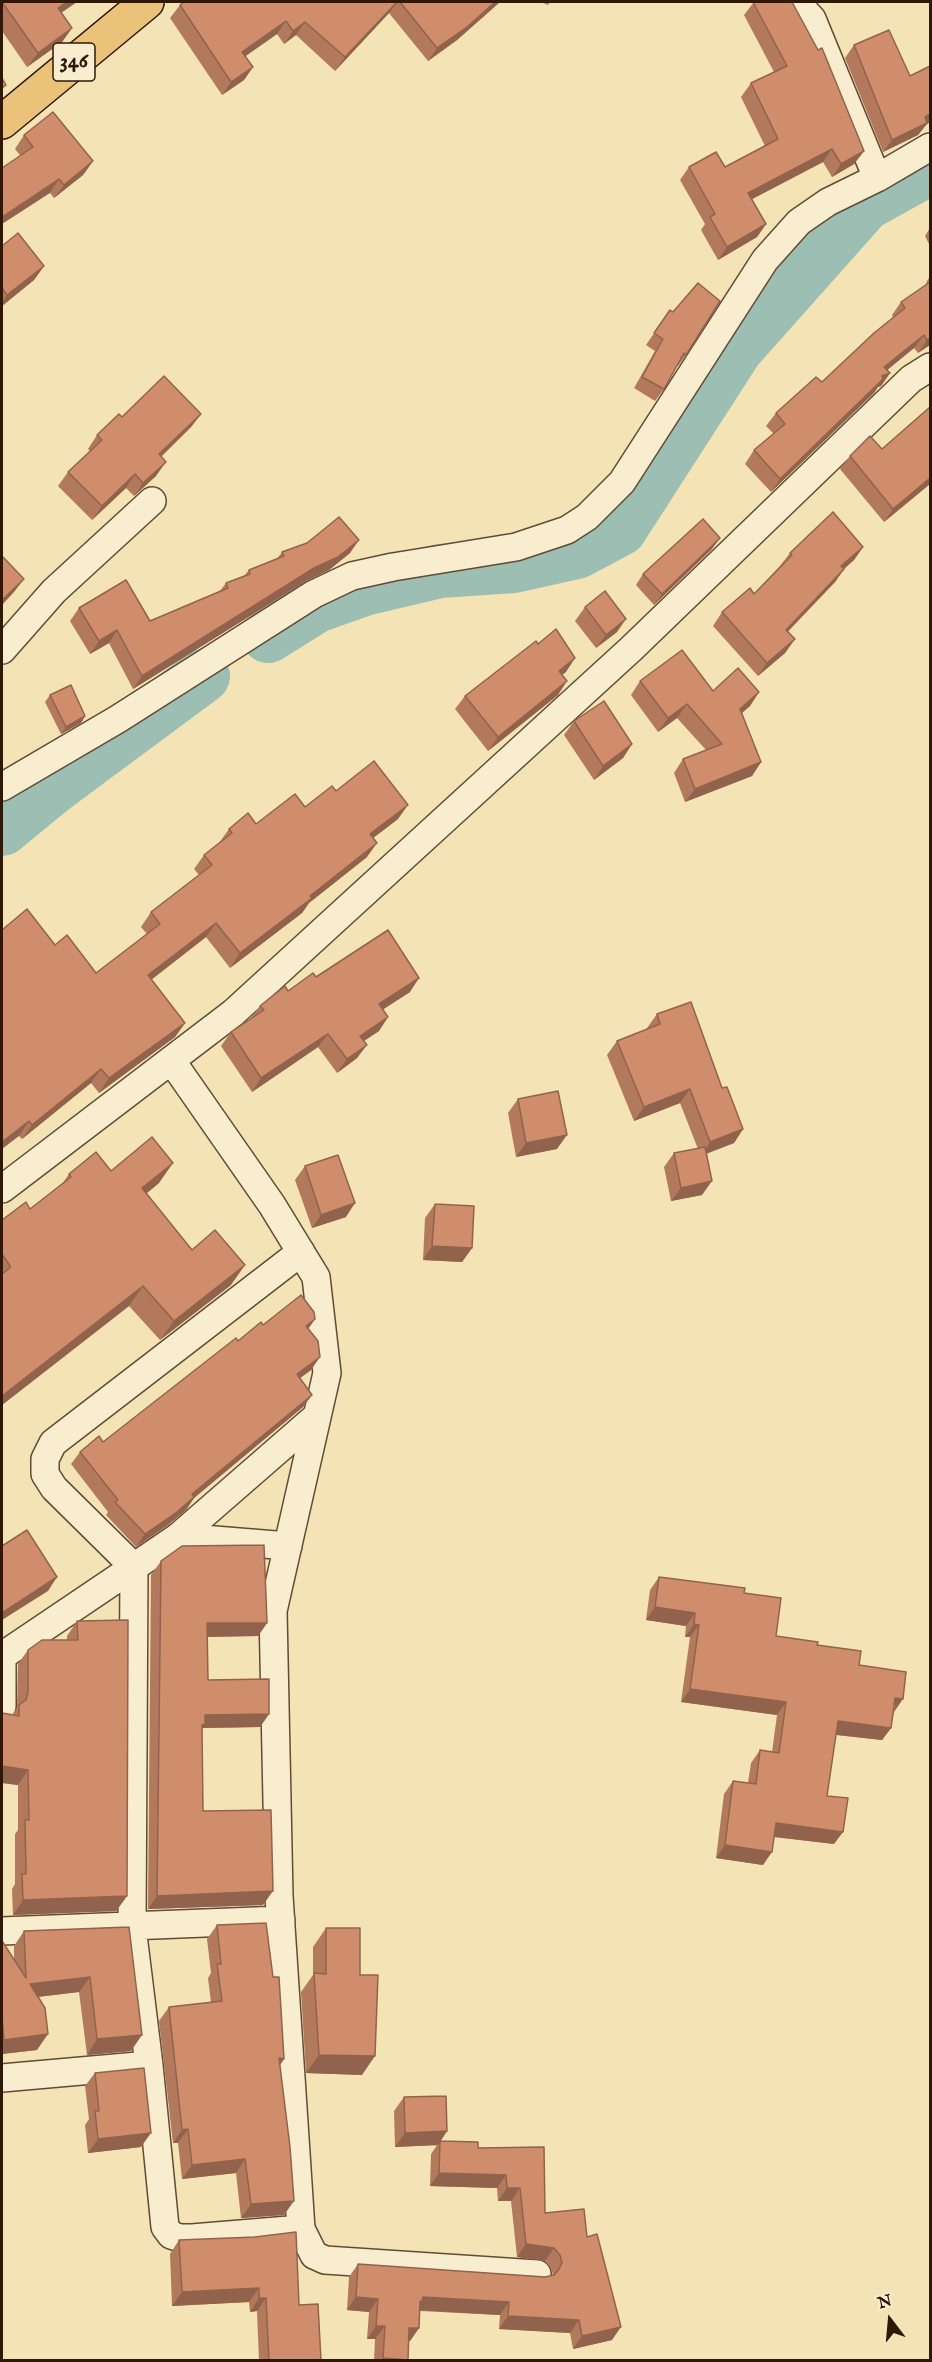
<!DOCTYPE html>
<style>
body{margin:0}
#map{position:relative;width:932px;height:2362px;overflow:hidden;background:#f4e4b5;font-family:"IM FELL English",serif}
canvas{display:block}
.frame{position:absolute;inset:0;border:3px solid #301809;pointer-events:none}
.north{position:absolute;left:860px;top:2290px;width:60px;height:60px;-webkit-text-stroke:4px #f8edcf;paint-order:stroke;rotate:344deg;font-size:16px;font-weight:700;line-height:24px;text-align:center;color:#301809}
.north::after{content:'';display:block;margin:auto;width:21px;height:27px;background:#301809;clip-path:polygon(50% 0,100% 100%,50% 72%,0 100%)}
</style>
<div id="map">
<canvas width="932" height="2362"></canvas>
<div class="frame"></div>
<div class="north">N</div>
</div>
<script>
const ctx = document.querySelector('canvas').getContext('2d');
ctx.lineJoin = 'round';
const toPath = rows => new Path2D(rows.map(r => 'M' + r).join(''));
function strokePath(path, color, width, dash) { ctx.strokeStyle = color; ctx.lineWidth = width; ctx.lineCap = dash ? 'butt' : 'round'; ctx.setLineDash(dash || []); ctx.stroke(path); }
function fill(path, color) { ctx.fillStyle = color; ctx.fill(path, 'evenodd'); }
function label(font, color, halo, rows, align = 'center') {
  ctx.font = font + ' "IM FELL English",serif'; ctx.lineWidth = 4.5; ctx.setLineDash([]); ctx.textBaseline = 'middle'; ctx.strokeStyle = halo; ctx.fillStyle = color; for (const [text, x, y, turn = 0] of rows) {
    ctx.save(); ctx.translate(x, y); ctx.rotate((+turn || 0) * Math.PI / 180); ctx.textAlign = isNaN(turn) ? turn : align; if (halo) ctx.strokeText(text, 0, 0); ctx.fillText(text, 0, 0); ctx.restore();
  }
}
strokePath(toPath([
 [268,636,316,606,364,589,440,571,514,566,577,552,620,529,736,349,865,204,930,168],
 [2,829,52,788,203,676]
]), '#9cbeb3', 54);
const minor = toPath([
 [796,2,812,19,877,178],
 [2,650,54,591,152,501],
 [2,787,118,719,314,594,352,576,393,567,516,547,567,530,587,517,622,482,765,260,799,222,828,202,877,178,930,147],
 [171,1060,272,1205,316,1277,327,1373,273,1611,279,1896,301,2229,314,2255,325,2260,537,2274],
 [2,1189,233,1013,631,649,911,379,930,367],
 [178,1537,288,1546],
 [2,1656,134,1567,54,1488,45,1474,45,1459,53,1443,301,1252],
 [2,1706,2,1656],
 [2,1931,281,1920],
 [2,2078,149,2065],
 [301,2229,192,2238,180,2238,171,2235,165,2227,149,2065,132,1927,134,1567,178,1537,317,1416]
]);
const primary = toPath([
 [2,122,147,2]
]);
strokePath(minor, '#614b34', 30);
strokePath(primary, '#301809', 36);
strokePath(minor, '#f8edcf', 27);
strokePath(primary, '#eac27a', 33);
fill(toPath([
 [2,2,61,13,72,28,62,42,27,67,2,31],
 [184,2,500,2,457,40,428,61,389,13,335,71,296,35,284,44,277,34,245,56,253,67,244,80,222,95,170,18,180,5],
 [541,2,550,2,548,5],
 [754,2,864,151,854,164,832,177,823,162,752,199,766,224,757,237,718,260,701,230,705,224,680,180,689,167,725,167,765,146,741,97,751,83,774,72,744,15],
 [854,45,926,125,918,135,883,152,845,58],
 [24,135,93,161,83,175,54,198,15,149],
 [930,228,930,246,925,236],
 [2,246,44,266,34,280,2,306],
 [930,276,930,345,918,353,914,348,887,370,890,373,881,386,878,387,874,393,771,492,745,464,754,450,774,434,766,426,776,413,822,382,893,317,892,315,901,302,927,285,926,283],
 [670,310,686,355,678,366,677,366,664,389,655,401,634,388,655,351,646,345],
 [930,407,930,484,884,522,840,469,850,456,882,449],
 [201,414,191,427,161,457,156,476,134,496,126,488,92,520,58,486,68,472,90,451,88,449,97,435,122,417],
 [863,547,854,560,844,569,835,582,788,631,795,639,785,653,758,676,713,626,722,612,754,594,780,566,790,553],
 [712,549,654,605,636,585,643,574],
 [282,552,350,553,329,570,306,581,133,689,109,643,90,654,70,621,79,608,150,621,220,591,226,583,244,576,249,570,277,559],
 [585,607,617,632,596,648,575,621],
 [566,672,562,675,558,695,488,751,455,709,465,696],
 [640,681,713,691,759,692,750,706,742,713,761,762,752,776,685,802,674,773,683,759,706,750,677,718,658,732,631,695],
 [50,695,85,716,81,723,61,734,45,702],
 [574,721,632,744,623,758,594,780,564,735],
 [336,791,398,819,373,838,367,857,309,903,302,913,230,968,206,937,151,980,185,1023,175,1037,99,1093,91,1083,22,1139,19,1136,55,945,96,973,147,934,141,927,151,912,199,875,194,869,204,855,219,843,229,829,256,824,305,807],
 [316,977,410,992,383,1009,388,1017,379,1031,364,1041,357,1058,337,1073,318,1047,252,1092,221,1046,231,1032,250,1019,260,1006],
 [657,1014,722,1088,743,1129,734,1143,706,1153,702,1195,671,1201,664,1167,674,1153,698,1149,680,1103,634,1121,607,1055,617,1041,647,1029,647,1028],
 [518,1099,557,1149,516,1157,508,1113],
 [305,1166,346,1217,312,1228,295,1180],
 [111,1171,159,1183,146,1194,192,1250,231,1285,160,1340,129,1306,2,1405,2,1220,30,1209,62,1184,69,1174],
 [435,1204,472,1248,462,1262,423,1260,425,1218],
 [315,1319,308,1329,311,1370,300,1378,312,1395,303,1407,194,1498,186,1510,168,1525,136,1547,106,1515,108,1512,71,1464,80,1452,103,1442,238,1341,263,1325],
 [161,1561,267,1623,258,1636,207,1637,208,1680,269,1714,260,1727,202,1728,203,1811,263,1905,148,1909,151,1575],
 [659,1577,744,1593,776,1636,817,1645,859,1665,894,1712,891,1728,882,1740,836,1735,827,1796,834,1844,774,1837,763,1865,716,1858,724,1794,733,1781,748,1783,751,1763,760,1750,772,1752,777,1715,681,1702,690,1637,685,1637,686,1626,646,1620,650,1590],
 [77,1621,127,1896,116,1911,13,1915,12,1889,15,1884,15,1834,18,1830,18,1785,2,1783,2,1713,12,1715,17,1708,18,1664,28,1650,67,1640,67,1636],
 [217,1925,273,1977,284,2059,280,2065,284,2215,241,2218,236,2173,182,2179,178,2143,173,2143,159,2021,169,2007,211,2002,208,1978,211,1973,207,1939],
 [129,1927,131,2051,87,2055,79,1992,38,1997,37,2050,2,2054,2,1941,14,1960,14,1946,24,1931],
 [326,1928,360,1975,362,2075,306,2073,301,1992,313,1975,313,1947],
 [95,2073,141,2147,88,2153,85,2125,89,2119,85,2086],
 [404,2097,447,2131,438,2145,395,2147,394,2111],
 [440,2141,478,2148,544,2147,545,2213,587,2237,612,2340,573,2349,570,2333,499,2329,500,2315,420,2311,419,2328,410,2341,409,2341,407,2361,374,2361,375,2339,367,2339,369,2312,347,2310,349,2277,358,2264,545,2277,553,2275,551,2268,545,2261,517,2257,511,2201,498,2201,497,2188,430,2186,431,2154],
 [179,2240,299,2305,321,2361,259,2361,257,2311,250,2312,249,2302,172,2306,170,2254]
]), '#b3795d');
fill(toPath([
 [67,2,77,2,48,22,58,8],
 [397,2,389,13,335,71,345,57],
 [495,2,500,2,457,40,428,61,437,48],
 [286,21,277,34,233,65,242,52],
 [305,22,296,35,284,44,293,31],
 [72,28,62,42,27,67,38,53],
 [253,67,244,80,222,95,231,82],
 [930,114,930,122,926,125,918,135,883,152,892,140],
 [832,149,823,162,739,206,748,193],
 [864,151,854,164,832,177,841,164],
 [93,161,83,175,54,198,64,185],
 [59,179,50,193,2,224,2,217],
 [766,224,757,237,718,260,727,247],
 [44,266,34,280,2,306,2,303,7,295],
 [924,335,914,348,875,380,884,367],
 [930,338,930,345,918,353,927,340],
 [890,373,881,386,878,387,874,393,771,492,780,479,882,376],
 [201,414,191,427,149,468,159,454],
 [166,462,156,476,134,496,143,483],
 [135,474,126,488,92,520,102,506],
 [930,478,930,484,884,522,893,509],
 [720,538,712,549,654,605,662,594],
 [359,540,350,553,329,570,306,581,133,689,142,676],
 [863,547,854,560,832,579,841,566],
 [844,569,835,582,777,643,786,630],
 [24,579,14,592,2,605,2,600],
 [626,619,617,632,596,648,606,635],
 [117,630,109,643,90,654,99,641],
 [795,639,785,653,758,676,767,663],
 [575,658,566,672,550,684,559,671],
 [567,681,558,695,488,751,498,737],
 [759,692,750,706,731,722,740,709],
 [687,704,677,718,658,732,668,718],
 [85,716,81,723,61,734,66,727],
 [632,744,623,758,594,780,603,766],
 [761,762,752,776,685,802,695,789],
 [408,805,398,819,360,848,370,834],
 [377,843,367,857,309,903,302,913,230,968,240,953,310,896],
 [216,923,206,937,138,990,148,975],
 [419,978,410,992,370,1018,379,1004],
 [388,1017,379,1031,350,1050,360,1036],
 [185,1023,175,1037,99,1093,109,1078],
 [328,1034,318,1047,252,1092,261,1078],
 [367,1045,357,1058,337,1073,347,1059],
 [101,1069,91,1083,22,1139,32,1125],
 [690,1089,680,1103,634,1121,644,1107],
 [29,1121,19,1136,2,1149,2,1142],
 [743,1129,734,1143,701,1156,710,1142],
 [567,1135,557,1149,516,1157,526,1143],
 [173,1163,159,1183,128,1208,142,1188],
 [712,1181,702,1195,671,1201,681,1188],
 [355,1203,346,1217,312,1228,321,1215],
 [432,1246,472,1248,462,1262,423,1260],
 [245,1265,231,1285,160,1340,174,1321],
 [143,1286,129,1306,2,1405,2,1396],
 [315,1319,306,1332,306,1326],
 [320,1357,311,1370,288,1387,297,1374],
 [312,1395,303,1407,194,1498,186,1510,168,1525,136,1547,145,1534],
 [57,1577,48,1591,2,1620,2,1613],
 [655,1607,695,1613,686,1626,646,1620],
 [207,1623,267,1623,258,1636,198,1637],
 [694,1624,699,1625,690,1637,685,1637],
 [690,1689,786,1702,777,1715,681,1702],
 [895,1698,903,1699,894,1712],
 [269,1714,260,1727,202,1728,195,1738,205,1715],
 [838,1721,891,1728,882,1740,829,1734],
 [2,1766,28,1770,18,1785,2,1783],
 [776,1823,843,1832,834,1844,767,1836],
 [725,1845,772,1852,763,1865,716,1858],
 [273,1891,263,1905,148,1909,157,1896],
 [127,1896,116,1911,13,1915,23,1900],
 [90,1977,79,1992,19,1999,30,1984],
 [48,2034,37,2050,2,2054,2,2044,4,2040],
 [142,2035,131,2051,87,2055,97,2039],
 [319,2055,375,2056,362,2075,306,2073],
 [279,2058,284,2059,275,2072],
 [188,2129,178,2143,173,2143,182,2130],
 [447,2131,438,2145,395,2147,405,2133],
 [151,2133,141,2147,88,2153,98,2139],
 [245,2159,236,2173,182,2179,192,2165],
 [439,2173,506,2175,497,2188,430,2186],
 [507,2188,520,2188,511,2201,498,2201],
 [294,2201,284,2215,241,2218,251,2204],
 [526,2244,554,2248,545,2261,517,2257],
 [259,2288,249,2302,172,2306,182,2292],
 [356,2297,378,2299,369,2312,347,2310],
 [423,2297,509,2302,500,2315,416,2310],
 [259,2298,266,2298,257,2311,250,2312],
 [508,2316,579,2320,570,2333,499,2329],
 [376,2326,385,2326,375,2339,367,2339],
 [621,2327,612,2340,573,2349,582,2336],
 [409,2328,419,2328,410,2341,400,2341],
 [383,2358,408,2360,407,2361,381,2361]
]), '#92634c');
const building = toPath([
 [2,2,67,2,58,8,72,28,38,53,2,2],
 [184,2,397,2,345,57,305,22,293,31,286,21,242,52,253,67,231,82,180,5,184,2],
 [400,2,495,2,467,27,437,48,400,2],
 [753,2,792,2,818,50,822,48,864,151,841,164,832,149,748,193,766,224,727,247,710,217,715,214,689,167,716,152,725,167,778,139,751,83,787,66,753,2],
 [889,30,910,76,930,66,930,114,925,117,927,123,892,140,854,45,889,30],
 [2,78,6,85,2,88,2,78],
 [53,112,93,161,64,185,59,179,2,217,2,168,33,147,24,135,53,112],
 [18,233,44,266,7,295,2,288,2,246,18,233],
 [930,282,930,338,927,340,924,335,884,367,890,373,882,376,883,379,780,479,754,450,785,424,776,413,816,377,822,382,874,333,905,308,901,302,930,282],
 [698,283,720,301,686,355,684,353,664,389,642,377,663,339,654,333,670,310,673,312,698,283],
 [164,376,201,414,159,454,166,462,143,483,135,474,102,506,68,472,102,440,97,435,119,414,122,417,164,376],
 [930,407,930,478,893,509,850,456,870,436,882,449,930,407],
 [833,512,863,547,841,566,844,569,786,630,795,639,767,663,722,612,750,588,754,594,792,555,790,553,833,512],
 [339,517,359,540,338,557,314,568,142,676,117,630,99,641,79,608,126,580,150,621,228,588,226,583,250,574,249,570,284,556,282,552,307,543,339,517],
 [703,519,720,538,662,594,643,574,703,519],
 [2,556,24,579,2,600,2,556],
 [605,591,626,619,606,635,585,607,605,591],
 [556,629,575,658,559,671,567,681,498,737,465,696,536,641,538,644,556,629],
 [682,650,713,691,738,668,759,692,740,709,761,762,695,789,683,759,722,744,687,704,668,718,640,681,682,650],
 [71,685,85,716,66,727,50,695,71,685],
 [604,701,632,744,603,766,574,721,604,701],
 [374,761,408,805,370,834,377,843,310,896,312,898,240,953,216,923,148,975,185,1023,109,1078,101,1069,32,1125,29,1121,2,1142,2,930,27,909,55,945,67,935,96,973,160,924,151,912,212,865,204,855,232,833,229,829,248,813,256,824,295,794,305,807,332,786,336,791,374,761],
 [388,930,419,978,379,1004,388,1017,360,1036,367,1045,347,1059,328,1034,261,1078,231,1032,264,1010,260,1006,285,986,288,991,313,973,316,977,388,930],
 [691,1002,722,1088,727,1087,743,1129,710,1142,690,1089,644,1107,617,1041,660,1024,657,1014,691,1002],
 [558,1091,567,1135,526,1143,518,1099,558,1091],
 [152,1137,173,1163,142,1188,192,1250,215,1230,245,1265,174,1321,143,1286,2,1396,2,1274,10,1268,10,1266,2,1254,2,1220,26,1202,30,1209,71,1177,69,1174,96,1152,111,1171,152,1137],
 [705,1147,712,1181,681,1188,674,1153,705,1147],
 [338,1155,355,1203,321,1215,305,1166,338,1155],
 [435,1204,474,1206,472,1248,432,1246,435,1204],
 [301,1295,314,1312,315,1319,306,1326,318,1341,320,1357,297,1374,312,1395,192,1494,194,1497,177,1512,145,1534,115,1502,118,1500,80,1452,99,1436,103,1442,236,1338,238,1341,261,1322,263,1325,301,1295],
 [27,1530,57,1577,2,1613,2,1546,27,1530],
 [264,1545,267,1623,207,1623,208,1680,269,1679,269,1714,205,1715,205,1724,202,1725,203,1811,271,1810,273,1891,157,1896,161,1561,182,1546,264,1545],
 [659,1577,745,1588,744,1593,781,1598,776,1636,818,1642,817,1645,861,1651,859,1665,906,1672,903,1699,895,1698,891,1728,838,1721,827,1796,848,1798,843,1832,776,1823,772,1852,725,1845,733,1781,756,1784,760,1750,779,1753,786,1702,690,1689,699,1625,694,1624,695,1613,655,1607,659,1577],
 [128,1620,127,1896,23,1900,22,1874,26,1874,25,1820,29,1820,28,1770,2,1766,2,1713,19,1716,19,1705,26,1700,28,1692,28,1650,42,1640,78,1640,77,1621,128,1620],
 [266,1923,273,1977,279,1977,284,2059,279,2058,290,2147,294,2201,251,2204,245,2159,192,2165,188,2129,182,2130,169,2007,222,2001,217,1964,221,1964,217,1925,266,1923],
 [129,1927,142,2035,97,2039,90,1977,30,1984,45,2008,48,2034,4,2040,2,2017,2,1941,26,1978,24,1931,129,1927],
 [326,1928,360,1928,360,1975,378,1975,375,2056,319,2055,314,1973,326,1974,326,1928],
 [144,2068,151,2133,98,2139,95,2111,99,2111,95,2073,144,2068],
 [446,2096,447,2131,405,2133,404,2097,446,2096],
 [440,2141,478,2142,478,2148,544,2147,545,2213,584,2209,587,2237,597,2234,621,2327,582,2336,579,2320,508,2316,509,2302,423,2297,422,2302,420,2301,419,2328,409,2328,408,2360,383,2358,385,2326,376,2326,378,2299,356,2297,358,2264,545,2277,554,2275,559,2269,562,2263,560,2255,554,2248,526,2244,520,2188,507,2188,506,2175,439,2173,440,2141],
 [296,2232,299,2305,318,2304,321,2361,269,2361,266,2298,259,2298,259,2288,182,2292,179,2240,255,2237,296,2232]
]);
fill(building, '#d08d6c');
strokePath(building, '#92634c', 1.5);
for (const [x, y, w] of [
 [74,62,42]
]) { const box = new Path2D(); box.roundRect(x - w / 2, y - 19, w, 38, 4.5); ctx.fillStyle = '#f8edcf'; ctx.fill(box); strokePath(box, '#301809', 1.5); }
label('bold 22px', '#301809', null, [
 ["346",74,62]
]);
</script>
